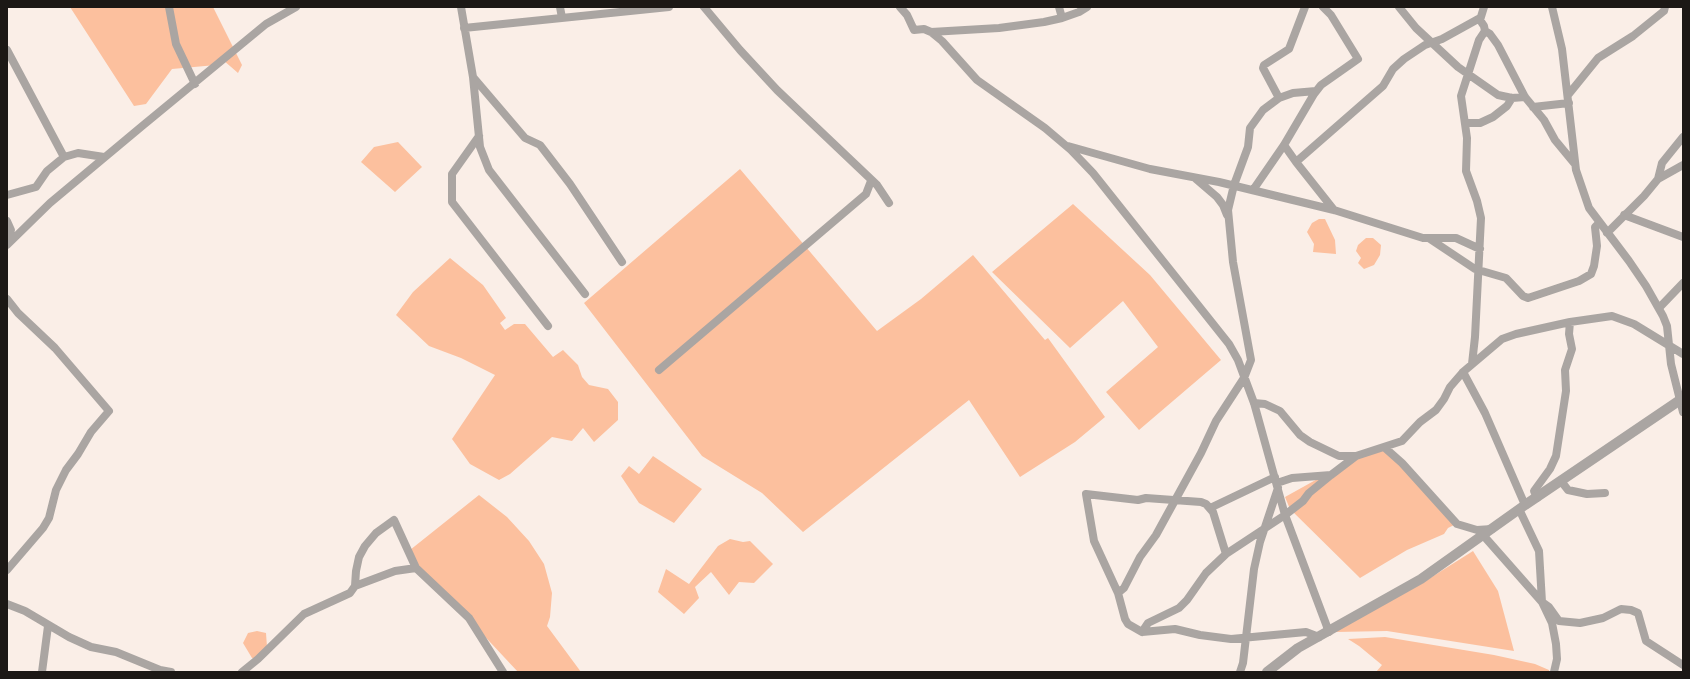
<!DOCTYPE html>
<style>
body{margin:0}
#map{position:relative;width:1690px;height:679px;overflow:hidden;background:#faeee7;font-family:"PT Sans Narrow",sans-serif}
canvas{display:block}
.frame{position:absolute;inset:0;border:8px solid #1c1815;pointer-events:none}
</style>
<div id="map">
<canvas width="1690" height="679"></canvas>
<div class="frame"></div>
</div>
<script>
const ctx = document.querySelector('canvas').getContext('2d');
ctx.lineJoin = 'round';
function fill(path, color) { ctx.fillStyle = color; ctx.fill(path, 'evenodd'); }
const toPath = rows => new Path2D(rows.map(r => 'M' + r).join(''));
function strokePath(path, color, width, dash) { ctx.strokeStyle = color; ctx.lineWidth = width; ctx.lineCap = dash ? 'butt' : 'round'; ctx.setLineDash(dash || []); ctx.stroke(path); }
fill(toPath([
 [70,7,213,7,242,65,238,73,223,60,216,65,172,69,146,104,134,106],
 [398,142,422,167,395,192,361,162,374,147],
 [740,169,877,331,921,299,973,255,1045,340,1048,338,1105,417,1075,442,1020,477,969,400,803,532,762,493,702,456,584,303],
 [1073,204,1150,275,1221,360,1139,430,1106,392,1158,347,1123,301,1070,348,992,272],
 [1319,219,1325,219,1335,240,1336,254,1313,252,1314,244,1307,232,1312,223],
 [1366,238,1373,238,1381,245,1380,255,1374,265,1364,269,1358,263,1361,258,1356,251,1358,245],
 [450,258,483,285,506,318,500,323,505,330,514,324,525,324,553,357,563,350,578,365,582,377,589,385,608,389,618,402,618,420,594,442,583,428,572,441,552,437,510,474,499,480,470,464,452,439,495,375,461,358,429,346,396,315,413,292],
 [1387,447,1458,523,1448,528,1444,534,1407,550,1360,578,1290,509,1285,497,1357,457],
 [653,456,702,489,674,523,639,503,621,476,629,466,639,474],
 [479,495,507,517,529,541,544,564,552,593,550,617,547,626,581,672,518,672,418,565,410,550],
 [730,539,743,542,750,541,773,564,754,583,739,582,729,595,711,572,695,587,699,598,684,614,658,592,666,569,689,584,718,546],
 [1473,551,1498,591,1514,651,1387,631,1335,632,1419,585],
 [257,631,266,633,267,647,259,660,252,658,243,643,248,633],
 [1385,637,1494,655,1535,664,1549,670,1549,672,1376,672,1382,665,1359,646,1348,639]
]), '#fcc09e');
strokePath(toPath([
 [169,7,176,44,195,84],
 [461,7,473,77,525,138,540,145,570,184,622,262],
 [560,7,562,18],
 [704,7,740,50,777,90,877,185,889,203],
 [900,7,907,15,914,30,924,29,931,32,942,41,977,80,1045,128,1071,150,1093,173,1229,344,1238,360,1254,403,1285,515,1329,632],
 [1059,7,1062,18],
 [1305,7,1289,49,1264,65,1263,68,1279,98,1263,110,1250,128,1248,147,1234,185,1228,210,1233,262,1251,360,1244,378,1216,421,1201,453,1156,535,1140,557,1124,588,1118,593,1125,619,1128,624,1142,632,1175,629,1200,635,1231,639,1306,632,1319,637],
 [1399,7,1416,28,1458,67,1498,95,1512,98,1525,97],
 [1552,7,1562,49,1576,170,1589,208,1629,261,1646,286,1663,316,1667,326,1671,364,1683,412],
 [464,28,669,7],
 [1485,31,1490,34,1498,45,1525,97,1544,120,1555,140,1574,163],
 [931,32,999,28,1044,22,1062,18,1079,12,1087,7],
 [7,50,64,157,47,171,36,187,7,195],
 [473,77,480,147,489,170,585,294],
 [1568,95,1598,58,1633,36,1664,11,1665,7],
 [1279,98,1293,93,1316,91],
 [1533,107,1569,103],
 [1465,123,1480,123,1493,117,1507,106,1512,98],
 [479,136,452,174,452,202,548,326],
 [1284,145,1296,162],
 [1068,146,1150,169,1219,182,1334,210,1423,238,1456,238,1480,249],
 [64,157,78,153,104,157],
 [1196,179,1217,197,1223,205,1227,215],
 [1658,179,1662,163,1683,137],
 [1253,190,1284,145,1314,94,1321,85,1358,59,1331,15,1323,7],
 [1334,210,1296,162,1383,86,1393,69,1404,59,1425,45,1442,39,1480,18],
 [1624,215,1683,237],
 [7,221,11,230,7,241],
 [1607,233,1644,196,1658,179,1683,165],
 [1430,239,1475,269,1506,278,1523,296,1528,298,1579,281,1591,274,1594,266,1597,246,1595,227,1599,223],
 [7,245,50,203,141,127,266,24,296,7],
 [7,299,18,313,55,348,109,411,91,432,78,454,66,470,56,490,49,518,43,528,7,570],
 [1659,308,1683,283],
 [1472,364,1475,337,1481,218,1477,201,1466,171,1467,138,1461,96,1479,40,1485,31,1484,26,1480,20,1484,7],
 [659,370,866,194,871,181],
 [1463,372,1485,413,1525,505],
 [1254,403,1265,404,1280,411,1300,435,1310,442,1339,456,1356,456],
 [1384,447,1402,463,1457,524,1477,530,1492,529],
 [1561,481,1568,490,1587,494,1605,493],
 [1277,483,1292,478,1331,475,1356,456,1402,441,1420,422,1436,410,1444,399,1450,387,1463,372,1502,339,1516,334,1570,322,1612,316,1634,324,1683,354],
 [1537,498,1534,491,1550,469,1556,456,1566,391,1565,370,1572,349,1569,334,1570,322],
 [1210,508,1275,477],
 [1519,509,1539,551,1542,602,1552,623,1556,644,1557,659,1554,672],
 [1483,535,1542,602,1549,607,1559,621,1580,623,1603,618,1621,609,1631,610,1638,613,1646,641,1683,665],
 [355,586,395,571,416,568],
 [1118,593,1094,541,1086,494,1138,500,1146,498,1201,502,1206,504,1213,512,1226,554],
 [7,604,25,611,69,637,91,647,116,652,160,670,171,672],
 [1142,632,1148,623,1179,608,1187,600,1206,573,1226,554,1285,515,1303,501,1309,493,1331,475],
 [42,672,48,626],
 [242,672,258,659,304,614,350,593,355,586,356,571,359,557,365,546,376,533,394,520,416,568,469,618,503,672],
 [1240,672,1243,663,1254,569,1260,542,1278,488]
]), '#aaa5a2', 8);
strokePath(toPath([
 [1267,672,1298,648,1421,579,1525,505,1683,398]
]), '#aaa5a2', 10);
</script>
